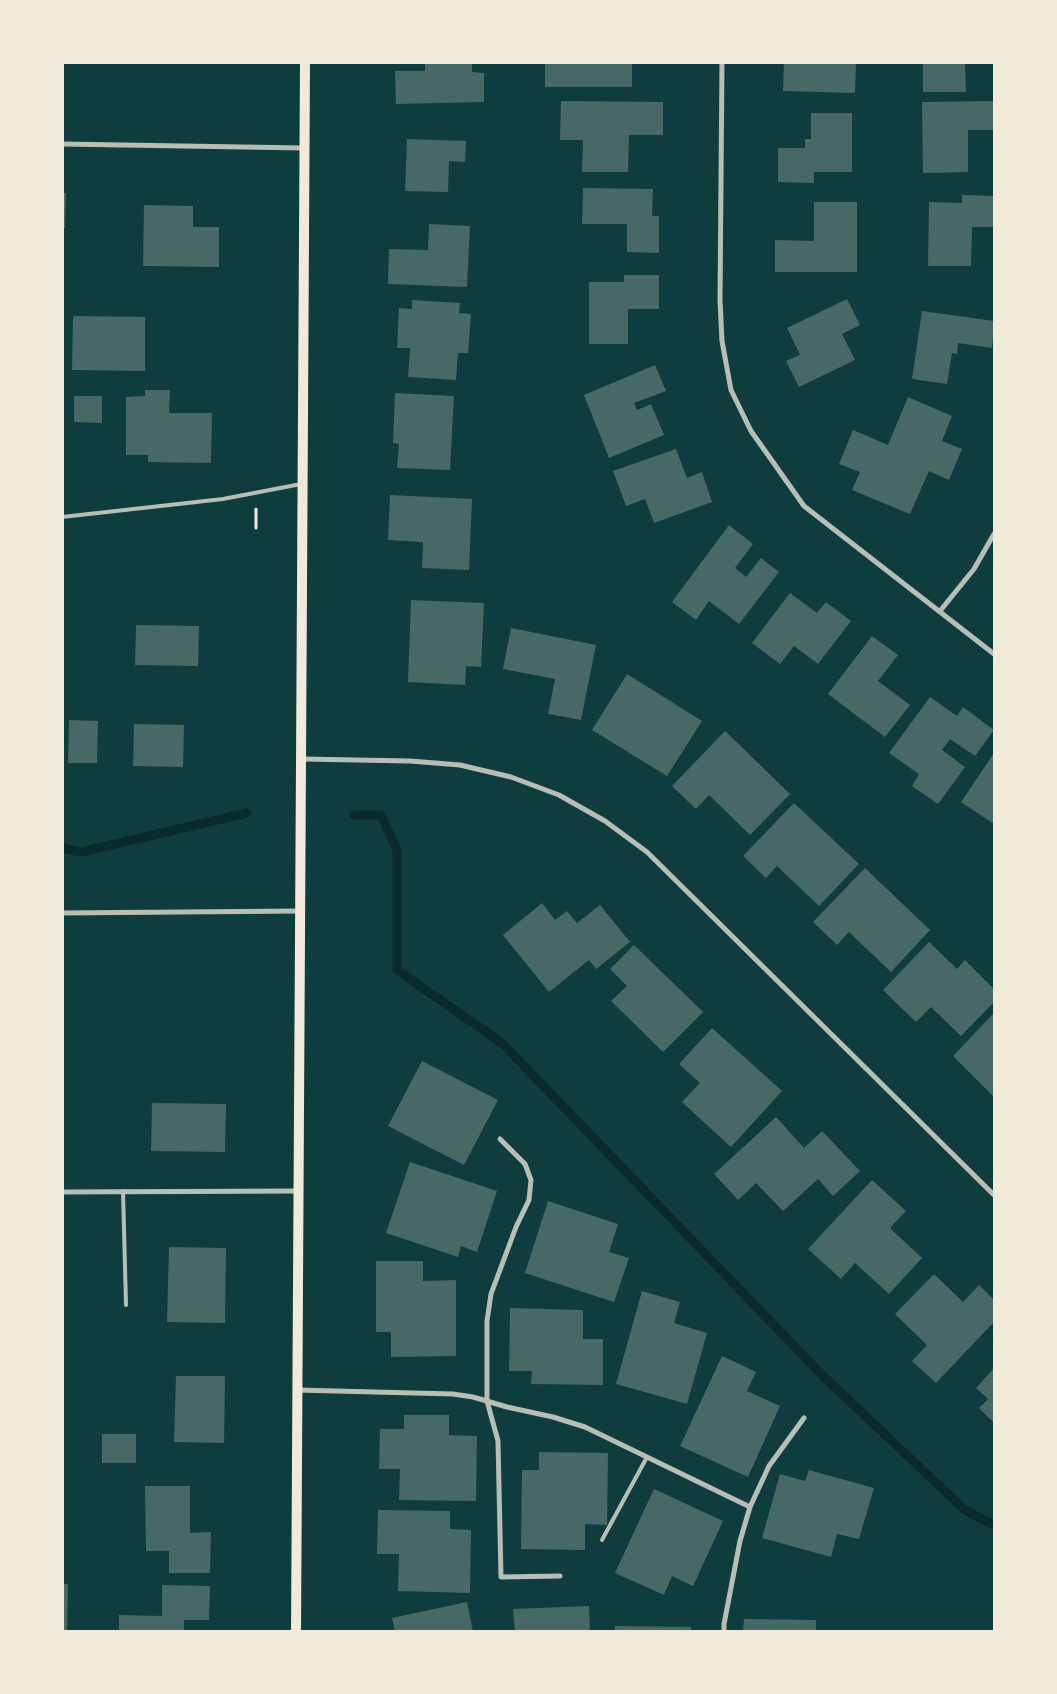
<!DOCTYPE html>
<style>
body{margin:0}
#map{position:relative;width:1057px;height:1694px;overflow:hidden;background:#0f3d3e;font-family:Jost,sans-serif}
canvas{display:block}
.frame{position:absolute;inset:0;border:64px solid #f1e9da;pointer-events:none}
</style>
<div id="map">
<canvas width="1057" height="1694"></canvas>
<div class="frame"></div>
</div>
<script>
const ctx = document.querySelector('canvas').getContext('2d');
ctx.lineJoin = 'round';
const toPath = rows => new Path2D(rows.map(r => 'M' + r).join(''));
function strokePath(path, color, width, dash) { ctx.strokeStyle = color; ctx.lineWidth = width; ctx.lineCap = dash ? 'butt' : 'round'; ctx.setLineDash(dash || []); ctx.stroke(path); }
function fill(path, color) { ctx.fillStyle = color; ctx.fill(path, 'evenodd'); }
strokePath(toPath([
 [354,815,381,815,397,850,397,970,502,1043,822,1375,965,1510,994,1525],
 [62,848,81,852,247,813]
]), '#0a2a2b', 9);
fill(toPath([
 [425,62,472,62,472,72,484,73,484,102,396,104,395,71,425,71],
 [545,62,632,62,632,87,545,87],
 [784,62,856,62,855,93,783,91],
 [923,62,965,62,966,92,923,92],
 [561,101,663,102,663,135,629,135,628,172,582,172,583,140,560,140],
 [994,101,994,130,968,130,968,172,923,173,922,102],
 [811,113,852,113,852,172,814,172,814,183,778,182,778,148,805,148,805,139,811,139],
 [407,139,466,141,465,162,449,161,448,192,405,191],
 [583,188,653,189,652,216,659,216,659,253,627,252,627,224,582,224],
 [62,193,66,193,65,228,62,228],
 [962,195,994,196,994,227,972,227,971,266,928,266,929,202,962,203],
 [814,202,857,202,857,272,775,272,775,240,814,241],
 [144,205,193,206,193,227,219,227,219,267,143,266],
 [429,224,470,226,467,287,388,284,389,249,428,250],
 [624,275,659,275,659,309,628,309,628,344,589,344,589,282,624,282],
 [847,299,860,325,842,334,855,360,799,387,786,361,800,355,787,328],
 [412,300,460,303,459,313,471,314,468,353,458,353,456,380,408,377,410,348,397,348,399,308,412,309],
 [922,311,994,321,992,348,958,343,957,354,952,353,947,384,912,379],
 [73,316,145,317,145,371,72,370],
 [655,365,666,391,634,403,637,410,651,404,664,435,609,458,584,395],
 [145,390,170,390,169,413,212,413,211,463,148,462,148,455,126,455,126,397,145,396],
 [395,393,454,396,450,470,397,468,399,444,393,443],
 [74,396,102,396,102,423,74,422],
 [908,397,952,416,942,441,962,449,949,480,929,471,910,514,852,490,860,472,839,464,853,430,888,445],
 [676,449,687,478,702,472,712,502,654,523,645,499,626,506,613,471],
 [390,495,472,499,469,570,422,568,423,542,388,540],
 [729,525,753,544,735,568,746,577,761,558,779,572,739,624,709,601,696,620,672,602],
 [790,593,817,613,826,602,851,621,818,664,794,646,780,664,752,643],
 [411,600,484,603,481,667,466,666,465,685,408,682],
 [136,625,199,626,198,666,135,665],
 [511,628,596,645,581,720,548,714,555,679,503,669],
 [872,636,898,655,878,681,910,705,885,737,828,694],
 [627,674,702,721,667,776,592,730],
 [930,697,957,716,963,707,994,730,975,756,950,739,942,750,965,767,938,804,912,786,919,774,889,753],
 [69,720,98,721,97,763,68,763],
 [134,724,184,725,183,767,133,766],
 [725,731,790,794,750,835,709,795,696,809,672,786],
 [994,753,994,824,961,802],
 [794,803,859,864,819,906,777,866,766,878,743,856],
 [865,868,930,930,891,972,849,932,837,945,813,922],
 [542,903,555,920,567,911,577,923,600,905,630,942,596,969,589,960,549,992,503,935],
 [929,942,957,969,965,960,994,989,994,1002,961,1036,931,1007,916,1022,883,990],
 [634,945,703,1012,663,1052,611,1001,627,986,610,969],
 [994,1013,994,1097,953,1056],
 [712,1028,782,1091,731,1147,682,1102,700,1083,679,1064],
 [422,1061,498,1100,464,1165,388,1126],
 [152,1103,226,1104,225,1152,151,1151],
 [776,1117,804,1148,822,1131,860,1171,833,1196,818,1179,783,1211,756,1183,738,1200,714,1174],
 [410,1162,497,1191,477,1252,461,1246,458,1257,386,1233],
 [872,1180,906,1211,890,1228,922,1258,889,1294,855,1263,841,1279,808,1249],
 [548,1201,618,1224,609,1252,629,1258,614,1302,525,1273],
 [169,1247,226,1248,225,1323,167,1322],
 [376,1261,423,1261,423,1281,456,1280,456,1356,391,1357,391,1332,376,1332],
 [934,1274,963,1302,979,1285,994,1300,994,1322,936,1383,912,1361,927,1345,895,1314],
 [642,1291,680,1302,674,1323,707,1333,687,1404,616,1384],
 [510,1308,583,1310,583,1339,603,1339,603,1385,531,1384,532,1371,509,1371],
 [722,1356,756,1372,747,1391,780,1406,748,1477,680,1446],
 [994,1368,994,1423,979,1408,988,1399,976,1388],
 [176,1376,225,1376,224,1443,174,1442],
 [404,1415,449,1415,449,1435,477,1436,476,1501,399,1500,400,1469,379,1469,380,1429,404,1429],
 [102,1434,136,1434,136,1463,102,1463],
 [539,1452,608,1453,607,1525,585,1524,585,1550,521,1549,522,1470,539,1470],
 [809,1470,874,1488,859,1539,837,1534,831,1557,762,1538,780,1474,805,1481],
 [145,1486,190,1486,190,1533,211,1532,210,1573,169,1573,169,1551,146,1551],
 [654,1489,723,1521,693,1586,672,1576,664,1595,615,1573],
 [378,1510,450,1511,450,1529,471,1530,470,1593,398,1591,399,1554,377,1554],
 [62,1584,68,1584,67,1631,62,1631],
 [162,1585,210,1586,209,1620,184,1620,184,1632,119,1632,119,1615,162,1616],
 [467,1602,473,1632,395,1632,392,1618],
 [589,1606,590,1632,515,1632,513,1609],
 [744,1619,816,1620,816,1632,743,1632],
 [615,1626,691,1627,691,1632,615,1632]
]), '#486865');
strokePath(toPath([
 [256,528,256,509]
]), '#f1e9da', 3);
strokePath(toPath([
 [62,517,223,499,301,484],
 [123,1191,126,1305],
 [602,1540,647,1457]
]), '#b8beb3', 4);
strokePath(toPath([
 [722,62,720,300,722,341,731,390,751,431,804,506,994,654],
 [62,144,304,148],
 [940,611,974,569,994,534],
 [302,759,410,761,460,765,511,777,559,795,605,821,647,852,994,1195],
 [62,913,300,911],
 [500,1139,525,1164,531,1180,529,1200,516,1227,491,1294,487,1321,487,1401,498,1441,501,1577,560,1576],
 [62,1192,298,1191],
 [297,1390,453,1394,473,1397,507,1407,553,1417,585,1427,750,1507],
 [724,1632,724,1624,740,1541,750,1507,769,1466,804,1418]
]), '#b8beb3', 5);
strokePath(toPath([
 [296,1632,305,62]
]), '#f1e9da', 10);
</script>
